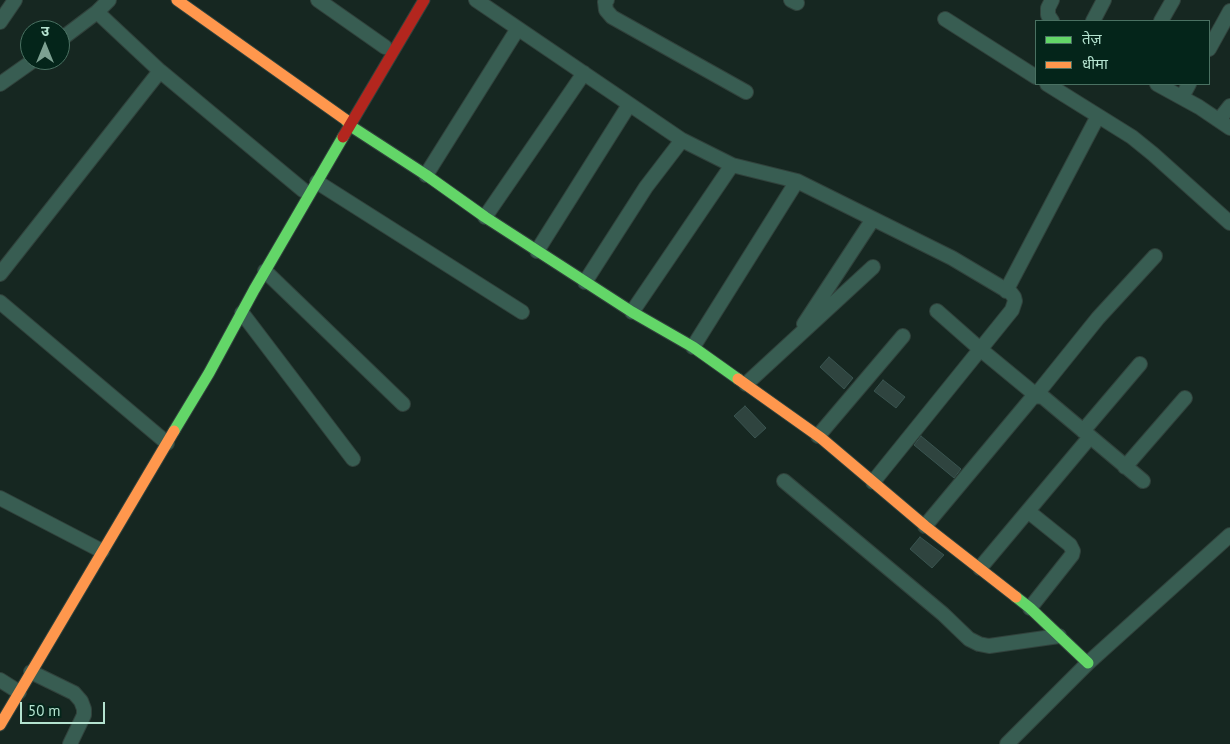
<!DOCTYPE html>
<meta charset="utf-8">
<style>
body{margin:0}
#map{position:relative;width:1230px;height:744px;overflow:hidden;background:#162721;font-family:"PT Sans","Noto Sans Devanagari",sans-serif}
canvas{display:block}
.legend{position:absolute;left:1035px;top:20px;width:175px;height:65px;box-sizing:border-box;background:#04251a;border:1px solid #4a7162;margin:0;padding:6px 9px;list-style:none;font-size:15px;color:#b4e2cf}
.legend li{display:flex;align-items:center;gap:10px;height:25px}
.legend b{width:25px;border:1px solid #4a7162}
.north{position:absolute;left:20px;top:20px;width:50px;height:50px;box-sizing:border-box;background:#04251a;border:1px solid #4a7162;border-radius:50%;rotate:0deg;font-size:14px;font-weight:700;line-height:20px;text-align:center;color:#b4e2cf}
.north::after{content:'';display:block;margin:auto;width:18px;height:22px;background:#7da192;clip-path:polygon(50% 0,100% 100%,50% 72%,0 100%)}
.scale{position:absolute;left:20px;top:702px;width:85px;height:22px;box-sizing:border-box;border:2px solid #b4e2cf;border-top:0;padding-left:6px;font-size:15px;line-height:18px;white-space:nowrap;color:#b4e2cf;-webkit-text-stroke:4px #04251a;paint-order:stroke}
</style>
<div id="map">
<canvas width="1230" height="744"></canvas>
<ul class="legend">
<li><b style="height:6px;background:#63d668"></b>तेज़</li>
<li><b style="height:6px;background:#ff974d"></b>धीमा</li>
</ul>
<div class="north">उ</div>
<div class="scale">50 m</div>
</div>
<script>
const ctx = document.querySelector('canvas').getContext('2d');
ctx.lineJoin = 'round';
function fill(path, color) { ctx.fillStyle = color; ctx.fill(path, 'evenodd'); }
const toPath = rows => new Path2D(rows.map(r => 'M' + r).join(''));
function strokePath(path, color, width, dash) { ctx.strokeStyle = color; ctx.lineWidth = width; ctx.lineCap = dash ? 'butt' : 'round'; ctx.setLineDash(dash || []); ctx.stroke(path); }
const building = toPath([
 [829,357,853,378,844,389,820,367,829,357],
 [883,380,905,397,896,408,874,391,883,380],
 [745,406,766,428,755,438,734,416,745,406],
 [921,436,961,469,954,478,914,445,921,436],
 [920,537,944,555,932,568,910,549,920,537]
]);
fill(building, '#2f443f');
strokePath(building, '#3a5450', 1);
const street = toPath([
 [318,0,385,47],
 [476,0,682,140,732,165,797,181,952,258,1011,293,1014,297,1015,301,1012,310,873,482],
 [607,0,605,2,606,10,612,17,746,92],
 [791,0,797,3],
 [1052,0,1048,8,1048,15,1052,21],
 [97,12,160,71,303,190],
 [945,19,1036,77],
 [1093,21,1104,0],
 [1161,21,1173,0],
 [0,22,15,0],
 [60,40,97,12,109,0],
 [1209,49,1230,11],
 [0,84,34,60],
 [1047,84,1132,137,1153,154,1230,223],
 [1157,84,1199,107,1230,128],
 [1182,97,1189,84],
 [1219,120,1230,106],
 [426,175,517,30],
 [317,182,522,312],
 [485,217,584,73],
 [537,251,629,105],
 [265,271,403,404],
 [0,274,160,71],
 [585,282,646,187,682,140],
 [1006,291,1098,116],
 [0,302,167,443],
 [937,311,980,349,1037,396],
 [632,312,732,165],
 [242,313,353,459],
 [804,324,873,219],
 [693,347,797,181],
 [746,384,873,267],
 [1036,395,1098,318,1155,256],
 [1083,431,1140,364],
 [818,436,903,336],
 [1125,467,1185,398],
 [784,481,943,614,969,639,979,644,989,646,1059,636],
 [0,498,102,551],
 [1029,512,1070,545,1073,551,1072,555,1030,608],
 [925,526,1027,404,1032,398,1037,396,1043,397,1143,481],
 [980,568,1090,437],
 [31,672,74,693,81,701,84,709,84,715,70,744],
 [0,680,19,692],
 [1007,744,1088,663,1230,535]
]);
const fast = toPath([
 [346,120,349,125,426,175,485,217,632,312,693,347,738,379],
 [174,431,209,373,254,290,343,137],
 [1016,597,1030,608,1088,663]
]);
const slow = toPath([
 [177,0,346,120],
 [738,379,821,438,925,526,1016,597],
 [0,725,174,431]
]);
const jam = toPath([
 [343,137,424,0]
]);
strokePath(street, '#31423c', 16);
strokePath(fast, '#31423c', 13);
strokePath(slow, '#31423c', 13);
strokePath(jam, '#31423c', 13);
strokePath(street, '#385d52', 14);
strokePath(fast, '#63d668', 11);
strokePath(slow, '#ff974d', 11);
strokePath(jam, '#b3261e', 11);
</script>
